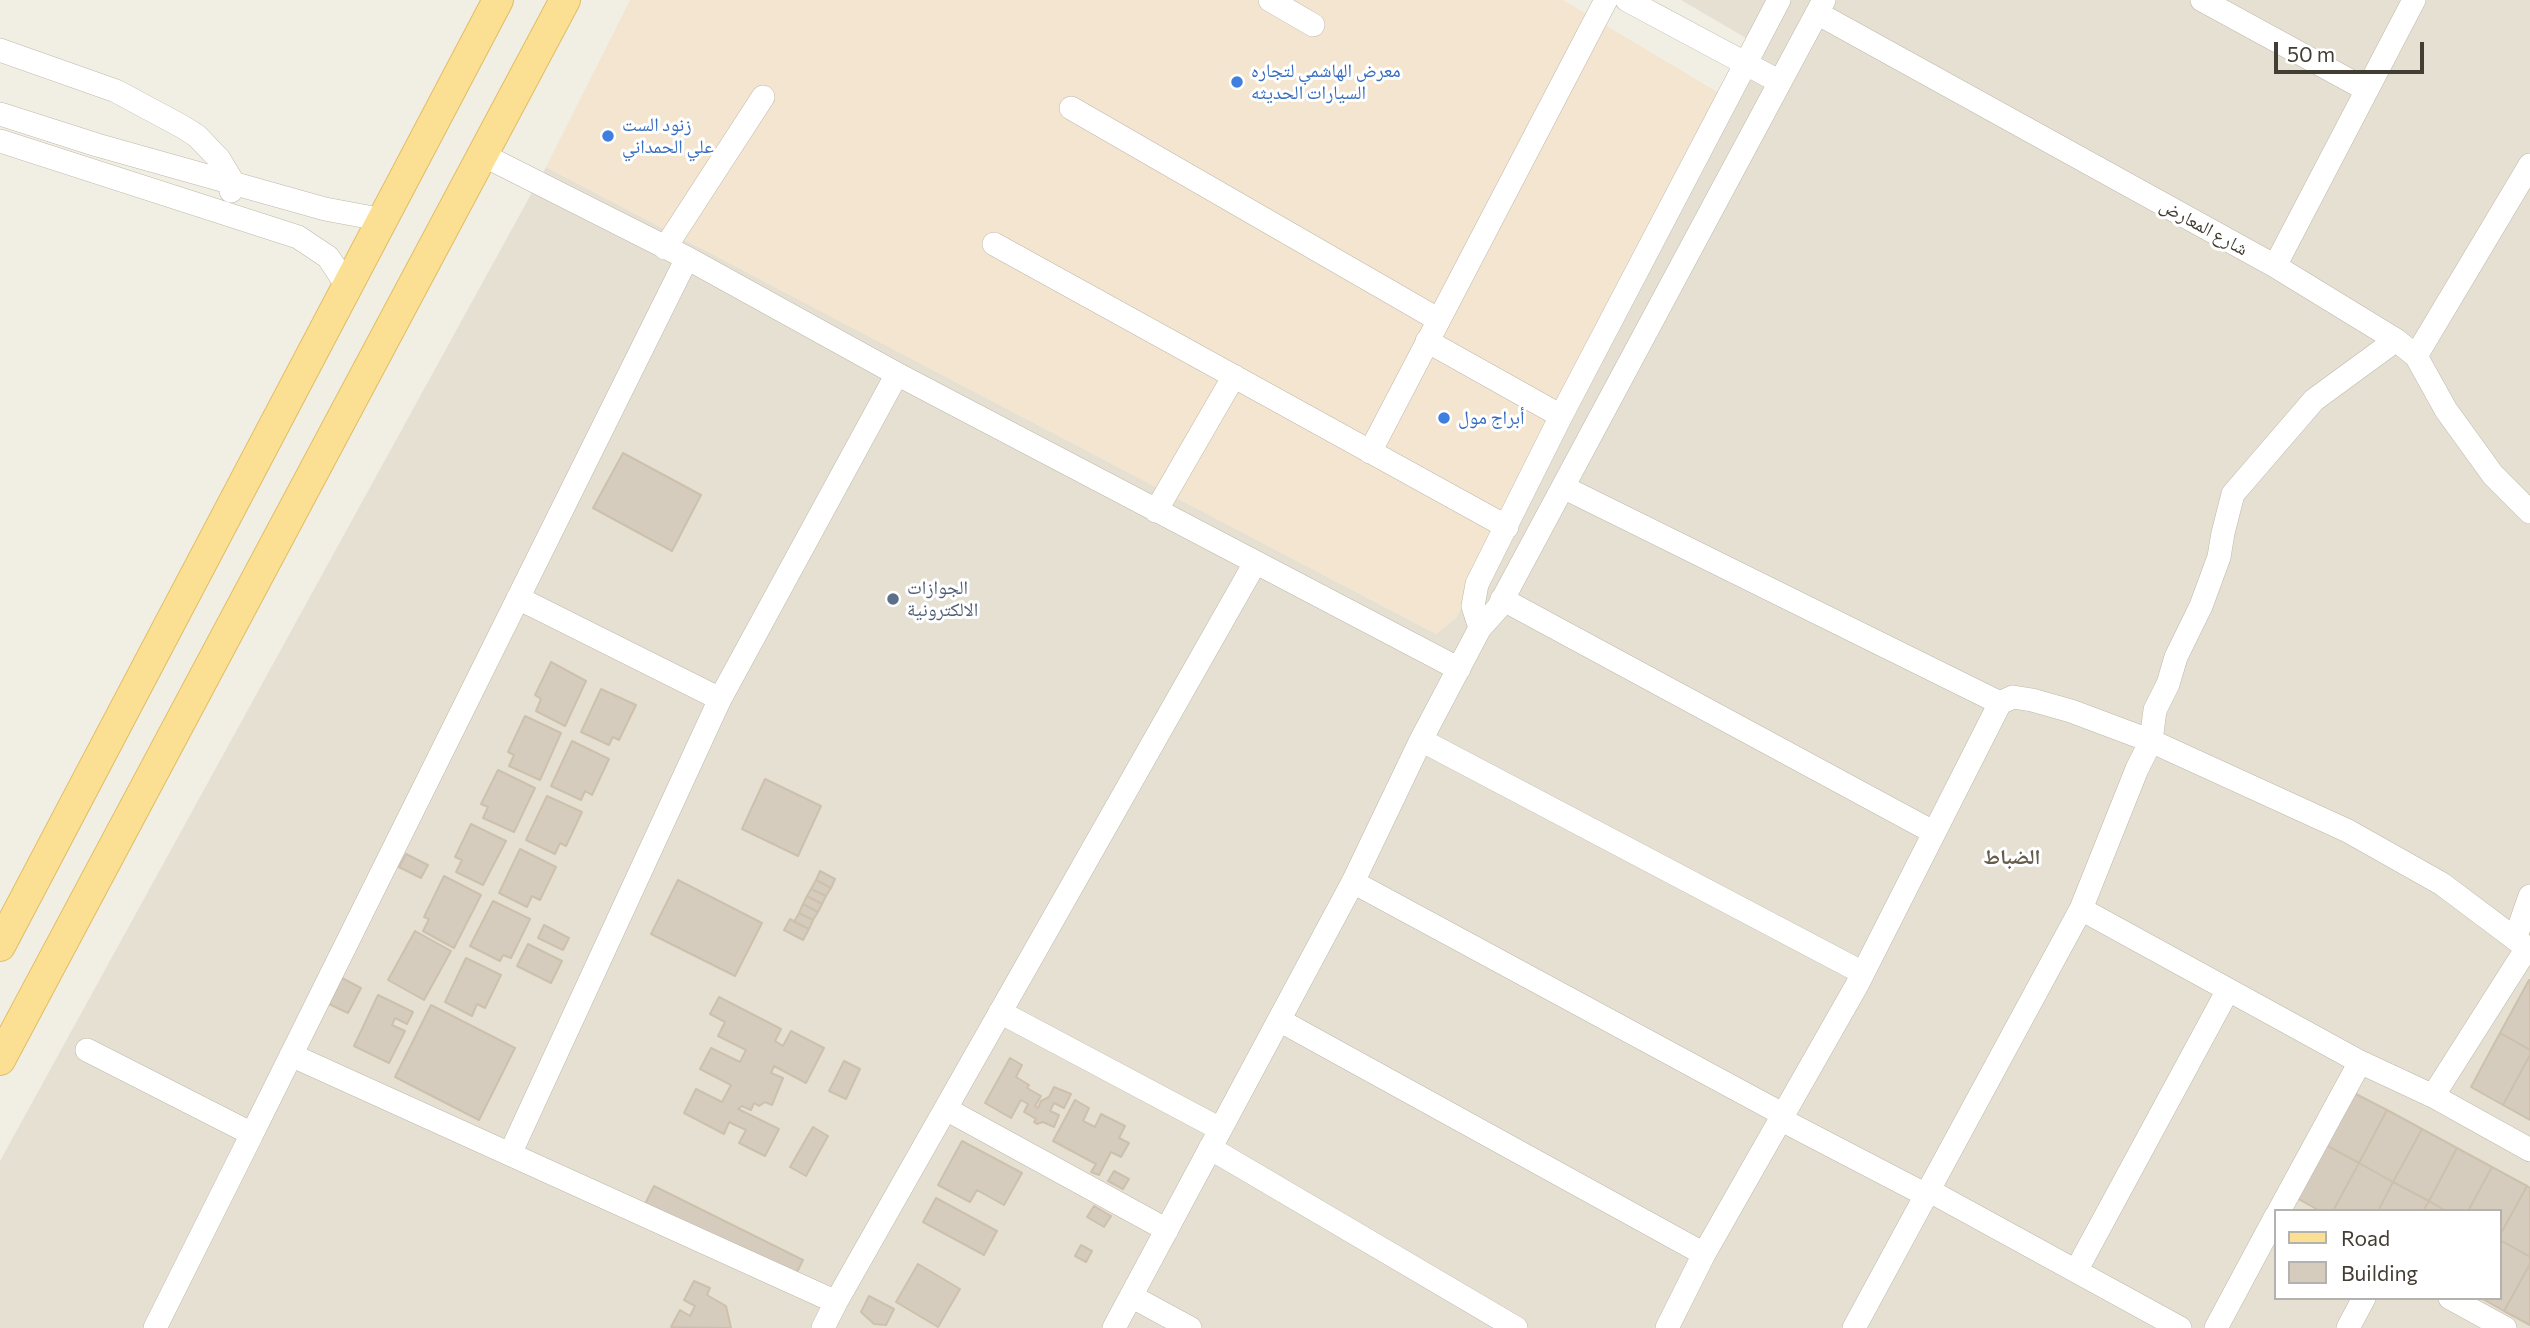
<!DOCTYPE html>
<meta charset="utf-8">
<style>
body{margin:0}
#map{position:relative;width:2530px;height:1328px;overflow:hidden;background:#f1eee4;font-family:Commissioner,sans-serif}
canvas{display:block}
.legend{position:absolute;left:2274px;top:1209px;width:228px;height:91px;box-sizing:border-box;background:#fff;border:2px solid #b4b2ae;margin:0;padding:9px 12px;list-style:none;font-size:21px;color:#433e34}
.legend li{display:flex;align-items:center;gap:14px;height:35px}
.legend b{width:35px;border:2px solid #b4b2ae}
.scale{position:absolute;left:2274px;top:42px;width:150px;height:32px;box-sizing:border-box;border:4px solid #433e34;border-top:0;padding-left:9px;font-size:21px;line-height:24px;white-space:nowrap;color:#433e34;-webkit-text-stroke:5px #fff;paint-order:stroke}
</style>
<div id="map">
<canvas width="2530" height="1328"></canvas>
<ul class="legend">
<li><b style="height:9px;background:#fbe093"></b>Road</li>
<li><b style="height:19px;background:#d6ccbd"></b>Building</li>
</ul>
<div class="scale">50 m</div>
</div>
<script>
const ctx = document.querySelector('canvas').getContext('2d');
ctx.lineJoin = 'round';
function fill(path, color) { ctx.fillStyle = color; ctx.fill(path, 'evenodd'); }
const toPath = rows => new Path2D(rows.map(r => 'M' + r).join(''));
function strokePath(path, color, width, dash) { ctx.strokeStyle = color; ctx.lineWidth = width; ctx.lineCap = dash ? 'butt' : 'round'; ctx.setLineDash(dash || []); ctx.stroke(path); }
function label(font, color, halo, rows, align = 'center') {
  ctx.font = font + ' Commissioner,"Noto Naskh Arabic",sans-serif'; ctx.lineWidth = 6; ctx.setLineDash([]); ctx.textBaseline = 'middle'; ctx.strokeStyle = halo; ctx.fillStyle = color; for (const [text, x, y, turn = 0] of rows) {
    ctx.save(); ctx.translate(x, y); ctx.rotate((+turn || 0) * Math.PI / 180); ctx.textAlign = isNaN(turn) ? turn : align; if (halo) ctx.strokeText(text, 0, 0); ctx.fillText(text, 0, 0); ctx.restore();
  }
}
fill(toPath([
 [1681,0,2530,0,2530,1328,0,1328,0,1161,546,167,1436,634,1456,618,1746,38],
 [2276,1211,2500,1211,2500,1298,2276,1298]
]), '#e5e0d2');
fill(toPath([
 [630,0,1563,0,1719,93,1456,618,1436,634,546,167]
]), '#f3e5cf');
const building = toPath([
 [623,453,701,495,672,551,593,508,623,453],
 [551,662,586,681,565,726,536,711,541,699,535,695,551,662],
 [601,689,636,705,619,740,613,737,609,745,581,732,601,689],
 [525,716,561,733,540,780,509,766,514,755,508,752,525,716],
 [572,741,609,759,592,795,585,791,581,800,551,786,572,741],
 [498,770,535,788,514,832,483,818,488,807,481,804,498,770],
 [765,779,821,806,798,856,742,829,765,779],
 [547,796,582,812,566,846,560,843,555,854,526,840,547,796],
 [471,824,506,841,483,885,456,872,462,860,455,857,471,824],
 [520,849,556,867,540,900,532,896,527,907,499,893,520,849],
 [406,854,428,865,421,878,399,867,406,854],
 [820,871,835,879,831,888,816,880,820,871],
 [444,876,481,895,454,948,423,931,429,919,424,917,444,876],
 [678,880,762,923,735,976,651,934,678,880],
 [816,880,831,888,826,896,811,889,816,880],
 [811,889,826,896,822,904,807,896,811,889],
 [807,896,822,904,818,912,803,904,807,896],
 [493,901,530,919,511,958,503,955,500,961,470,946,493,901],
 [803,904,818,912,813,920,799,913,803,904],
 [799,913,813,920,809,929,794,922,799,913],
 [790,919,809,929,803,940,784,930,790,919],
 [544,925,569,938,563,950,538,938,544,925],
 [415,931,451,951,424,1000,388,980,415,931],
 [528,944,562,961,551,983,517,966,528,944],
 [466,958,501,975,485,1008,477,1004,472,1016,445,1002,466,958],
 [342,978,361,988,348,1013,329,1004,342,978],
 [2529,980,2530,980,2530,1050,2500,1033,2529,980],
 [378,995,413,1012,407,1024,395,1018,392,1025,405,1031,389,1063,354,1046,378,995],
 [719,997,781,1029,775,1041,783,1046,791,1031,824,1048,806,1083,774,1066,771,1073,783,1078,772,1105,765,1102,759,1106,754,1103,751,1110,742,1106,738,1109,779,1129,765,1156,739,1143,746,1130,729,1122,724,1134,684,1113,696,1089,722,1102,731,1085,700,1069,711,1048,740,1062,746,1050,718,1036,725,1022,710,1014,719,997],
 [431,1005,515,1048,479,1120,395,1077,431,1005],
 [2500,1033,2530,1050,2530,1055,2503,1105,2471,1087,2500,1033],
 [2530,1055,2530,1120,2503,1105,2530,1055],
 [1010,1058,1022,1065,1016,1077,1029,1085,1027,1088,1041,1096,1035,1106,1038,1108,1041,1101,1049,1097,1054,1087,1071,1094,1064,1108,1054,1103,1050,1111,1059,1115,1054,1127,1043,1122,1037,1124,1034,1122,1036,1119,1024,1112,1028,1104,1021,1100,1011,1118,985,1103,1010,1058],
 [844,1061,860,1069,846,1099,829,1091,844,1061],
 [2352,1092,2387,1110,2359,1163,2324,1144,2352,1092],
 [1075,1100,1089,1108,1083,1121,1095,1127,1101,1114,1125,1126,1119,1138,1129,1143,1121,1157,1111,1152,1099,1175,1091,1172,1096,1164,1053,1141,1075,1100],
 [2387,1110,2422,1129,2393,1182,2359,1163,2387,1110],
 [813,1127,828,1136,806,1176,790,1167,813,1127],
 [2422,1129,2457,1148,2429,1201,2393,1182,2422,1129],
 [962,1141,1022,1173,1004,1205,977,1190,970,1202,938,1185,962,1141],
 [2324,1144,2359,1163,2333,1211,2320,1211,2295,1197,2324,1144],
 [2457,1148,2492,1167,2468,1211,2446,1211,2429,1201,2457,1148],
 [2359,1163,2393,1182,2378,1211,2333,1211,2359,1163],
 [2492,1167,2527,1186,2500,1235,2500,1211,2468,1211,2492,1167],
 [1114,1171,1129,1179,1123,1189,1108,1181,1114,1171],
 [2393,1182,2429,1201,2423,1211,2378,1211,2393,1182],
 [654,1186,803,1260,794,1278,645,1204,654,1186],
 [2527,1186,2530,1188,2530,1257,2500,1240,2500,1235,2527,1186],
 [936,1198,997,1231,984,1255,923,1222,936,1198],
 [2429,1201,2446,1211,2423,1211,2429,1201],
 [1094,1206,1111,1216,1104,1227,1087,1217,1094,1206],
 [2500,1240,2530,1257,2530,1264,2504,1311,2481,1298,2500,1298,2500,1240],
 [1081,1245,1092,1251,1086,1262,1075,1256,1081,1245],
 [918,1264,960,1289,938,1327,896,1302,918,1264],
 [2530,1264,2530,1325,2504,1311,2530,1264],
 [694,1281,710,1288,707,1295,726,1306,731,1328,671,1327,680,1310,690,1316,695,1306,684,1300,694,1281],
 [869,1296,894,1309,886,1325,874,1324,861,1312,869,1296]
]);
fill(building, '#d6ccbd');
strokePath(building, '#cdc1ad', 2);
const minor = toPath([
 [1270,0,1313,25],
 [1627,0,1780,82],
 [2202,0,2367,90],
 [1817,13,2275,266,2396,340,2416,356,2446,410,2493,475,2530,512],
 [0,50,116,91,183,127,197,136,219,159,234,184,231,191],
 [1071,108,1439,320],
 [0,114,97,145,325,209,384,220],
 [0,141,298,237,328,257,348,287],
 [483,155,687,258,897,374,1459,669],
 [994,244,1507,527],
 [665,248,763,97],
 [2275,266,2414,0],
 [1427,341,1561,416],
 [2416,356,2530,165],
 [1370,452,1606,0],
 [1563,487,2000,703,2013,697,2032,700,2071,711,2151,741,2348,831,2442,884,2530,950],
 [1156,511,1234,376],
 [1502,599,1933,832],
 [1480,628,1473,606,1477,584,1561,416,1779,0],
 [720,699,897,374],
 [1421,740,1863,973],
 [1353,882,1784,1115],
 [2081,909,2360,1062,2433,1096,2530,1150],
 [2515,939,2530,896],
 [1000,1012,1220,1129],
 [1279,1020,1704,1254,1667,1328],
 [87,1050,252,1134,687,258],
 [291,1055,836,1302,1255,563],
 [2433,1096,2527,948],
 [946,1109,1167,1230],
 [1782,1120,1926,1195],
 [1210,1148,1516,1328],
 [510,1154,720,699,518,598],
 [1928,1190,2180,1328],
 [2279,1211,2360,1062],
 [1704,1254,1857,985,2000,703],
 [2076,1271,2228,990],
 [1131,1296,1190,1328],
 [2450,1298,2505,1328],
 [155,1328,252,1134],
 [823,1328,836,1302],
 [1114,1328,1353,882,1421,740,1480,628,1498,608,1824,0],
 [1854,1328,2081,909,2137,769,2151,741,2155,710,2168,684,2176,657,2201,606,2219,557,2223,533,2233,494,2314,400,2396,340],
 [2216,1328,2276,1216],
 [2348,1328,2364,1298]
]);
const major = toPath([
 [0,946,498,0],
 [0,1060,565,0]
]);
strokePath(minor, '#bfb8aa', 24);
strokePath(major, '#e0bd64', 32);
strokePath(minor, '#fff', 23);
strokePath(major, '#fbe093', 30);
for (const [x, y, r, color] of [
 [1237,82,7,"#3f7fe0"],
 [608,136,7,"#3f7fe0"],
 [1444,418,7,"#3f7fe0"],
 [893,599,7,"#5c6f8a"]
]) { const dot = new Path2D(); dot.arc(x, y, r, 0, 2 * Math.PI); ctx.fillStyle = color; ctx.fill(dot); strokePath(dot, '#fff', 2.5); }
label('19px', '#366cbe', '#fff', [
 ["معرض الهاشمي لتجاره",1251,71],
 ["السيارات الحديثه",1251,93],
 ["زنود الست",622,125],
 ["علي الحمداني",622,147],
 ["أبراج مول",1458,418]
], 'left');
label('19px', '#433e34', '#fff', [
 ["شارع المعارض",2204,227,29]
]);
label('19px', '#4e5e75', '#fff', [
 ["الجوازات",907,588],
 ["الالكترونية",907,610]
], 'left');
label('bold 21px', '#665c4c', '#fff', [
 ["الضباط",2012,857]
]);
</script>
